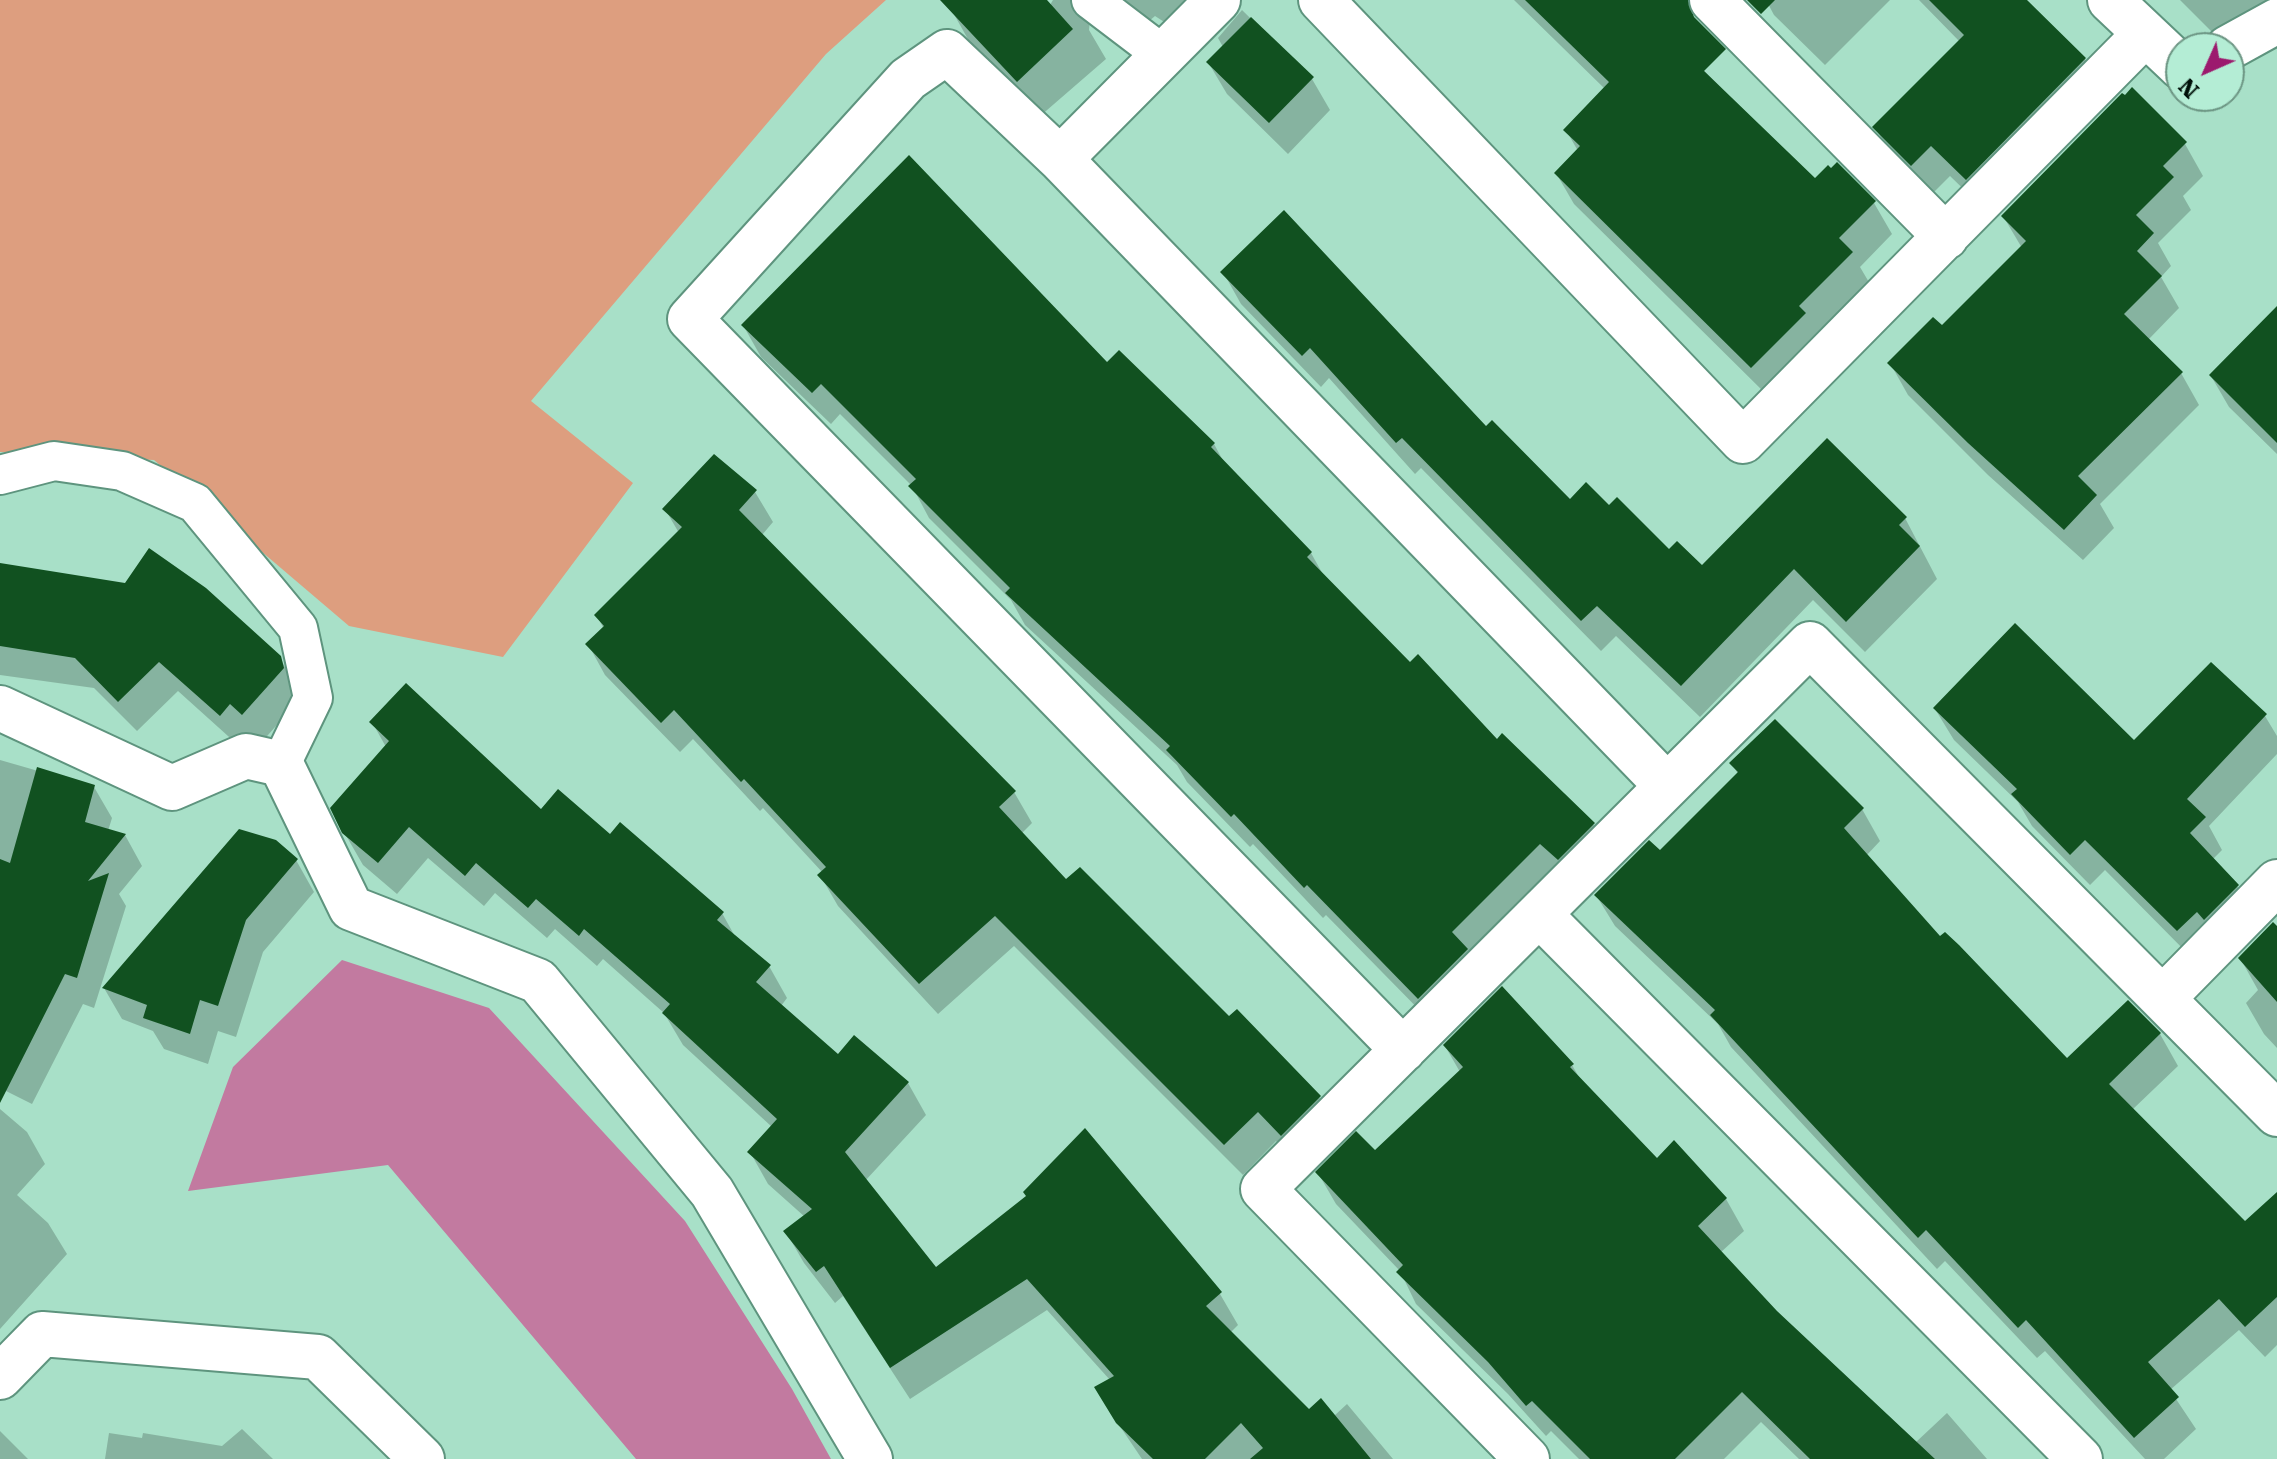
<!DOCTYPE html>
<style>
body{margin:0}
#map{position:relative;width:2277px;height:1459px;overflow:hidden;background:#a8e0c8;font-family:"Roboto Serif",serif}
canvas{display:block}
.north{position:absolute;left:2165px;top:32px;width:80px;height:80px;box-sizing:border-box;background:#b4edd5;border:2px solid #6c9583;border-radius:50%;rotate:225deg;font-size:22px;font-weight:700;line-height:32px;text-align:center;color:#001009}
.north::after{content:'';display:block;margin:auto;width:28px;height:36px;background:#9c1a6e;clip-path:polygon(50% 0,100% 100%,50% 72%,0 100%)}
</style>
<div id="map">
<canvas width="2277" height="1459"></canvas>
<div class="north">N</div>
</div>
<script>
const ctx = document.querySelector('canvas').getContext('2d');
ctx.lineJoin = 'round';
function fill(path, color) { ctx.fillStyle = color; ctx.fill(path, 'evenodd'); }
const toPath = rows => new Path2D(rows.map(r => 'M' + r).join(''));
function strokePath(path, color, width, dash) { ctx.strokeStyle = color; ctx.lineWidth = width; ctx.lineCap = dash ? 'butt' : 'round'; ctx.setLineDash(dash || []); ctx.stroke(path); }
fill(toPath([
 [0,0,886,0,826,54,531,401,633,483,503,657,349,626,154,460,0,452]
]), '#dd9e7f');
fill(toPath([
 [342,960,489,1008,685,1221,792,1389,831,1459,636,1459,388,1165,188,1191,233,1067]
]), '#c27aa0');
fill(toPath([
 [961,0,1030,0,1044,15,1053,0,1222,0,1192,40,1155,16,1142,27,1090,19,1089,30,1106,59,1039,117,969,41,951,9],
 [1514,0,1633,0,1815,181,1874,203,1892,234,1860,267,1870,284,1770,398,1574,204,1556,173,1578,151,1566,130,1605,89],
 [1766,0,1890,0,1825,65,1774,15],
 [1919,0,2025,0,2085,59,2103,91,1985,210,1950,176,1930,196,1893,159,1875,127,1960,42],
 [2180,0,2277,0,2228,48],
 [1242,10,1312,79,1330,110,1288,154,1227,94,1208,62,1223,47,1218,38],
 [2185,144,2203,176,2183,196,2191,210,2158,243,2171,266,2161,277,2179,308,2148,340,2181,373,2199,405,2100,504,2114,528,2083,560,1988,475,1908,395,1890,363,1942,328,2022,248,2003,216],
 [1223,272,1486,429,1570,502,1609,508,1669,552,1702,568,1905,518,1937,579,1865,652,1813,600,1700,717,1616,636,1601,651,1421,468,1415,474,1329,378,1321,387,1241,304],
 [2277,309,2277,454,2229,407,2211,376],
 [743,325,1107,365,1214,444,1226,466,1311,553,1325,578,1410,665,1593,824,1611,856,1438,1029,1326,915,1323,918,1253,844,1250,847,1187,782,1177,765,1025,625,1011,600,929,518,912,486,840,414,831,424,761,357],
 [755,492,773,522,762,535,1014,792,1032,823,1021,834,1066,882,1319,1097,1337,1128,1299,1166,1276,1141,1243,1175,1014,946,938,1014,838,906,820,875,823,873,763,808,760,811,693,739,680,752,605,675,588,644,604,629,597,616,679,533,665,509],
 [0,565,280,657,300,699,260,744,249,733,238,745,178,691,137,731,94,688,0,675],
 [1935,709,2134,742,2265,716,2277,736,2277,754,2209,826,2222,850,2212,860,2237,886,2255,918,2196,962,2105,870,2090,885,2032,826,2018,802,1954,740],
 [372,722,541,812,610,837,722,913,737,940,769,966,787,998,781,1006,838,1057,908,1083,926,1115,865,1181,936,1270,1220,1294,1238,1325,1230,1333,1308,1412,1334,1416,1347,1404,1393,1459,1142,1459,1115,1419,1110,1380,1047,1310,910,1399,843,1296,835,1303,804,1263,786,1232,805,1217,768,1184,750,1152,772,1127,683,1045,664,1013,603,959,597,966,555,929,547,938,495,893,484,906,428,858,397,894,363,865,344,832,386,747],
 [0,760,94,787,112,818,108,831,125,835,142,866,119,894,126,906,94,1008,83,1004,32,1104,0,1088],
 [1732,764,1862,809,1880,841,1866,856,1940,939,2067,1061,2128,1002,2160,1034,2178,1066,2132,1110,2245,1224,2277,1234,2277,1345,2265,1357,2239,1330,2170,1390,2196,1429,2164,1459,2145,1459,2045,1351,2037,1358,1945,1261,1937,1269,1731,1047,1718,1024,1615,926,1596,895,1660,853,1738,774],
 [296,860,314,892,263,952,236,1037,218,1031,208,1064,164,1049,153,1031,122,1019,104,988],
 [2277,929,2277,1048,2264,1034,2246,1003,2258,990,2240,958],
 [1445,1046,1572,1065,1583,1084,1657,1161,1726,1199,1744,1231,1720,1253,1776,1313,1915,1443,1947,1413,1987,1459,1799,1459,1761,1422,1724,1459,1579,1459,1551,1431,1546,1436,1508,1394,1416,1304,1400,1271,1336,1204,1318,1173,1375,1152,1460,1072],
 [0,1109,27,1132,45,1164,17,1195,48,1223,67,1254,0,1329],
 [242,1429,273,1459,105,1459,109,1433,142,1438,143,1433,222,1446],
 [0,1431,28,1459,0,1459]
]), '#0003');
fill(toPath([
 [940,0,1047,0,1073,29,1017,82],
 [1525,0,1688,0,1694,17,1726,49,1704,71,1815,178,1828,165,1831,168,1837,162,1876,201,1839,238,1853,252,1799,306,1806,313,1751,368,1554,173,1580,146,1563,130,1609,82],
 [1747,0,1775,0,1761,14],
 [1929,0,2027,0,2086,58,1966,180,1931,146,1911,166,1872,127,1964,35],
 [1251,17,1314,77,1269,123,1206,62],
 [2132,87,2187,142,2163,166,2174,177,2136,215,2154,233,2137,251,2162,276,2124,314,2183,372,2078,476,2097,495,2064,530,1968,443,1887,363,1933,317,1942,325,2026,241,2001,216,2122,93,2125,95],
 [909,155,1107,362,1119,350,1215,443,1211,447,1312,552,1307,557,1410,662,1418,654,1497,739,1502,733,1595,823,1558,860,1540,844,1452,932,1468,949,1418,999,1307,885,1304,888,1234,814,1231,817,1166,750,1170,746,1005,593,1010,588,908,486,916,479,821,384,812,393,741,325],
 [1284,210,1486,426,1492,420,1570,499,1586,482,1609,505,1617,497,1669,549,1677,541,1702,565,1827,438,1907,517,1899,525,1920,546,1846,622,1794,569,1681,686,1597,606,1581,621,1402,438,1396,443,1310,348,1302,356,1220,272],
 [2277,306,2277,443,2209,375],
 [714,454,757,490,739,510,1016,791,999,807,1066,879,1080,867,1229,1016,1237,1009,1321,1096,1281,1136,1258,1112,1224,1145,995,916,919,984,817,875,826,867,744,779,741,782,674,710,661,723,585,644,604,626,594,615,682,527,662,509],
 [149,548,206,588,281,656,284,668,242,715,230,704,220,716,159,662,118,702,75,658,0,646,0,563,125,583],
 [2015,623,2134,740,2211,662,2267,714,2187,799,2206,817,2190,833,2239,885,2204,920,2197,912,2177,931,2085,840,2070,855,2011,794,2017,789,1933,708],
 [406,683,541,809,558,789,610,834,620,822,724,912,717,920,771,965,756,982,838,1054,854,1035,909,1082,845,1152,936,1267,1026,1196,1023,1192,1085,1128,1222,1292,1206,1306,1309,1409,1321,1398,1371,1459,1250,1459,1263,1448,1241,1423,1205,1459,1153,1459,1116,1423,1094,1387,1114,1376,1027,1279,890,1368,824,1266,816,1272,783,1231,812,1209,747,1152,777,1119,662,1013,670,1004,584,929,579,936,536,899,528,908,476,863,465,876,409,827,378,863,342,833,330,808,389,741,369,722],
 [1775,719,1864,808,1844,828,1940,936,1945,932,1959,945,2067,1058,2128,1000,2161,1033,2109,1084,2245,1221,2277,1192,2277,1297,2245,1327,2219,1299,2148,1362,2179,1397,2134,1438,2026,1320,2018,1328,1926,1230,1918,1238,1710,1015,1715,1010,1594,895,1649,840,1660,850,1738,772,1729,763],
 [37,767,95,785,85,822,126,834,88,881,109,873,77,978,65,974,0,1103,0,859,10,863],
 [239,829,276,840,298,859,246,920,218,1006,200,1000,190,1034,143,1018,147,1005,102,988],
 [2273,922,2277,926,2277,1002,2238,958],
 [1502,986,1574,1064,1570,1067,1657,1158,1674,1140,1727,1198,1698,1226,1777,1311,1935,1459,1810,1459,1742,1392,1675,1459,1590,1459,1532,1401,1526,1406,1488,1362,1396,1272,1403,1265,1315,1172,1356,1131,1375,1150,1463,1067,1443,1045]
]), '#115120');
const lane = toPath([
 [1091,0,1162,54],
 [0,475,54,461,122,471,195,503,298,628,313,698,281,764]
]);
const street = toPath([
 [1218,0,1060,159,947,52,908,79,690,319,1403,1050],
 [1321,0,1743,441,2145,34],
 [1712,0,1946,237],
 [2110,0,2181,67],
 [2228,48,2277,21],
 [1060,159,1667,786],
 [0,708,172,788,246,756,281,764,351,908,538,981,712,1192,870,1459],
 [1539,914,2080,1459],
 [2163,998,2277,882],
 [0,1377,42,1334,318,1357,422,1459],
 [1527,1459,1263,1189,1810,644,2277,1114]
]);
strokePath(lane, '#5e947e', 42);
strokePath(street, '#5e947e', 48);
strokePath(lane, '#fff', 38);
strokePath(street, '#fff', 44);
</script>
